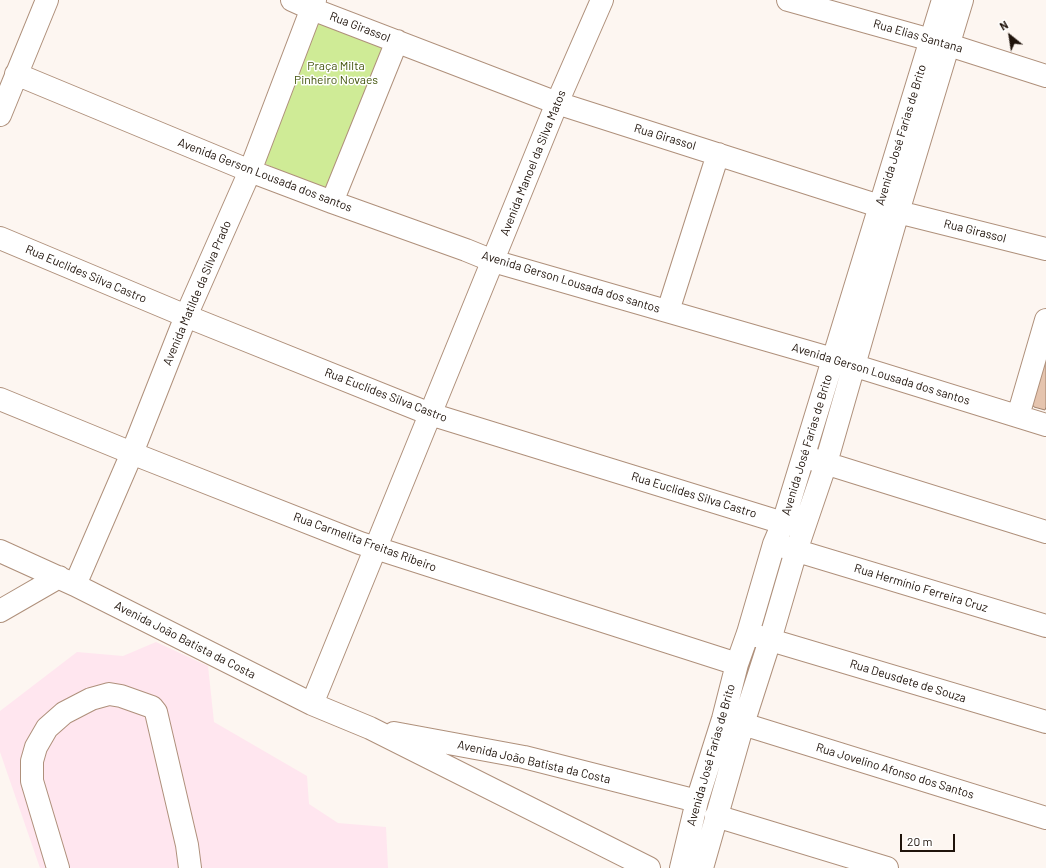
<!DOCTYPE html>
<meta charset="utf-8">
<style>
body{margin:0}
#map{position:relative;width:1046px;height:868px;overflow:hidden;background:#fdf6f1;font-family:Barlow,sans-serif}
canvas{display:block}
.north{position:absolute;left:990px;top:16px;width:40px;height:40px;-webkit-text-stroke:3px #fff;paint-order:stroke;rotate:330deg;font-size:11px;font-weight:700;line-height:16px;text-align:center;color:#1f130b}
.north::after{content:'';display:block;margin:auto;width:14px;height:18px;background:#1f130b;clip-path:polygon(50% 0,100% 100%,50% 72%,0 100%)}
.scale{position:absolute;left:900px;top:834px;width:55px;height:18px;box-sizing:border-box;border:2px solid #1f130b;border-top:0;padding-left:5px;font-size:12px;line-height:14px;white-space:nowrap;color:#1f130b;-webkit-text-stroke:3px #fff;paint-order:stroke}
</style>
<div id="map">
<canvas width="1046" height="868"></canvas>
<div class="north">N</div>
<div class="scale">20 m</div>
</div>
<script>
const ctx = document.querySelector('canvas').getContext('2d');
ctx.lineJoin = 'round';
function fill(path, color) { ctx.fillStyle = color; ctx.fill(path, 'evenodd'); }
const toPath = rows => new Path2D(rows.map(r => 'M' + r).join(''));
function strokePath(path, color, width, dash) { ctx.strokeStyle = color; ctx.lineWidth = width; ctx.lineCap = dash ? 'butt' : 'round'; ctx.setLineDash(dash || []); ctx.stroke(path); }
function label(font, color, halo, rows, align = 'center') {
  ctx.font = font + ' Barlow,sans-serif'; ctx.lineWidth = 3; ctx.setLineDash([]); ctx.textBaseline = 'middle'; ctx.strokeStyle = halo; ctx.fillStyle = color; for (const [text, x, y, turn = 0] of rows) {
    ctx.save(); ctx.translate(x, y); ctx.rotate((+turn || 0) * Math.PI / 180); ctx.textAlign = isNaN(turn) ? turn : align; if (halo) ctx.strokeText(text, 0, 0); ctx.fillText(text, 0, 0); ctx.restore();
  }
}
fill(toPath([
 [156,642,208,666,214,722,307,776,309,804,338,823,386,827,388,868,40,868,0,752,0,711,77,652,123,656]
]), '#ffe6ef');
fill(toPath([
 [319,23,384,48,328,188,319,190,264,163,316,24]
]), '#cfeb96');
const building = toPath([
 [1046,347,1046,407,1045,410,1034,407,1032,404,1046,347]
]);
fill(building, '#e5c4ae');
strokePath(building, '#a1836d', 1);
const minor = toPath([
 [292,0,312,9,557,103,898,212,1046,249],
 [788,0,949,45,1046,76],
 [16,74,250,171,332,202,466,250,493,261,833,359,1046,425],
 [0,115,47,0],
 [332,202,397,41],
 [0,238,186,316,430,414,783,523],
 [668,311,718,154],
 [0,399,144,458,360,543,737,664],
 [1018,416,1046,320],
 [812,459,1046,532],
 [781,546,1046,626],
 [0,551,75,585,312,704,370,728,649,868],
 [75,585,132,453,186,316,250,171,315,0],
 [0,611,59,577],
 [757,636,1046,722],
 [312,704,557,103,602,0],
 [730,720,1046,818],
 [394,733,524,757,697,801],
 [716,816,887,868],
 [58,868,32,781,32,761,36,747,47,728,64,713,91,699,109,694,121,696,152,707,156,712,187,845,190,868],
 [681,868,697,801,723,719,737,664,748,633,774,544,783,523,943,0],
 [702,868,743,724,770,640,796,551,826,463,898,212,962,0]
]);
strokePath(minor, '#af907b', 24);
strokePath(minor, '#fff', 22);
label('12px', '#1f130b', '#fff', [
 ["Rua Girassol",360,27,21],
 ["Rua Elias Santana",918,36,16],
 ["Avenida José Farias de Brito",901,135,-73],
 ["Rua Girassol",665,137,17],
 ["Avenida Manoel da Silva Matos",533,163,-68],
 ["Avenida Gerson Lousada dos santos",265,175,21],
 ["Rua Girassol",975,231,14],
 ["Rua Euclides Silva Castro",86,274,23],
 ["Avenida Gerson Lousada dos santos",571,282,17],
 ["Avenida Matilde da Silva Prado",197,293,-67],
 ["Avenida Gerson Lousada dos santos",881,374,17],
 ["Rua Euclides Silva Castro",386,395,21],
 ["Avenida José Farias de Brito",807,445,-73],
 ["Rua Euclides Silva Castro",694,495,17],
 ["Rua Carmelita Freitas Ribeiro",365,542,20],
 ["Rua Hermínio Ferreira Cruz",921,588,17],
 ["Avenida João Batista da Costa",185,640,27],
 ["Rua Deusdete de Souza",908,681,17],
 ["Avenida José Farias de Brito",711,755,-74],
 ["Avenida João Batista da Costa",534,762,13],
 ["Rua Jovelino Afonso dos Santos",895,771,17]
]);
label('12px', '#41530a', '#fff', [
 ["Praça Milta",336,66],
 ["Pinheiro Novaes",336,80]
]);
</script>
